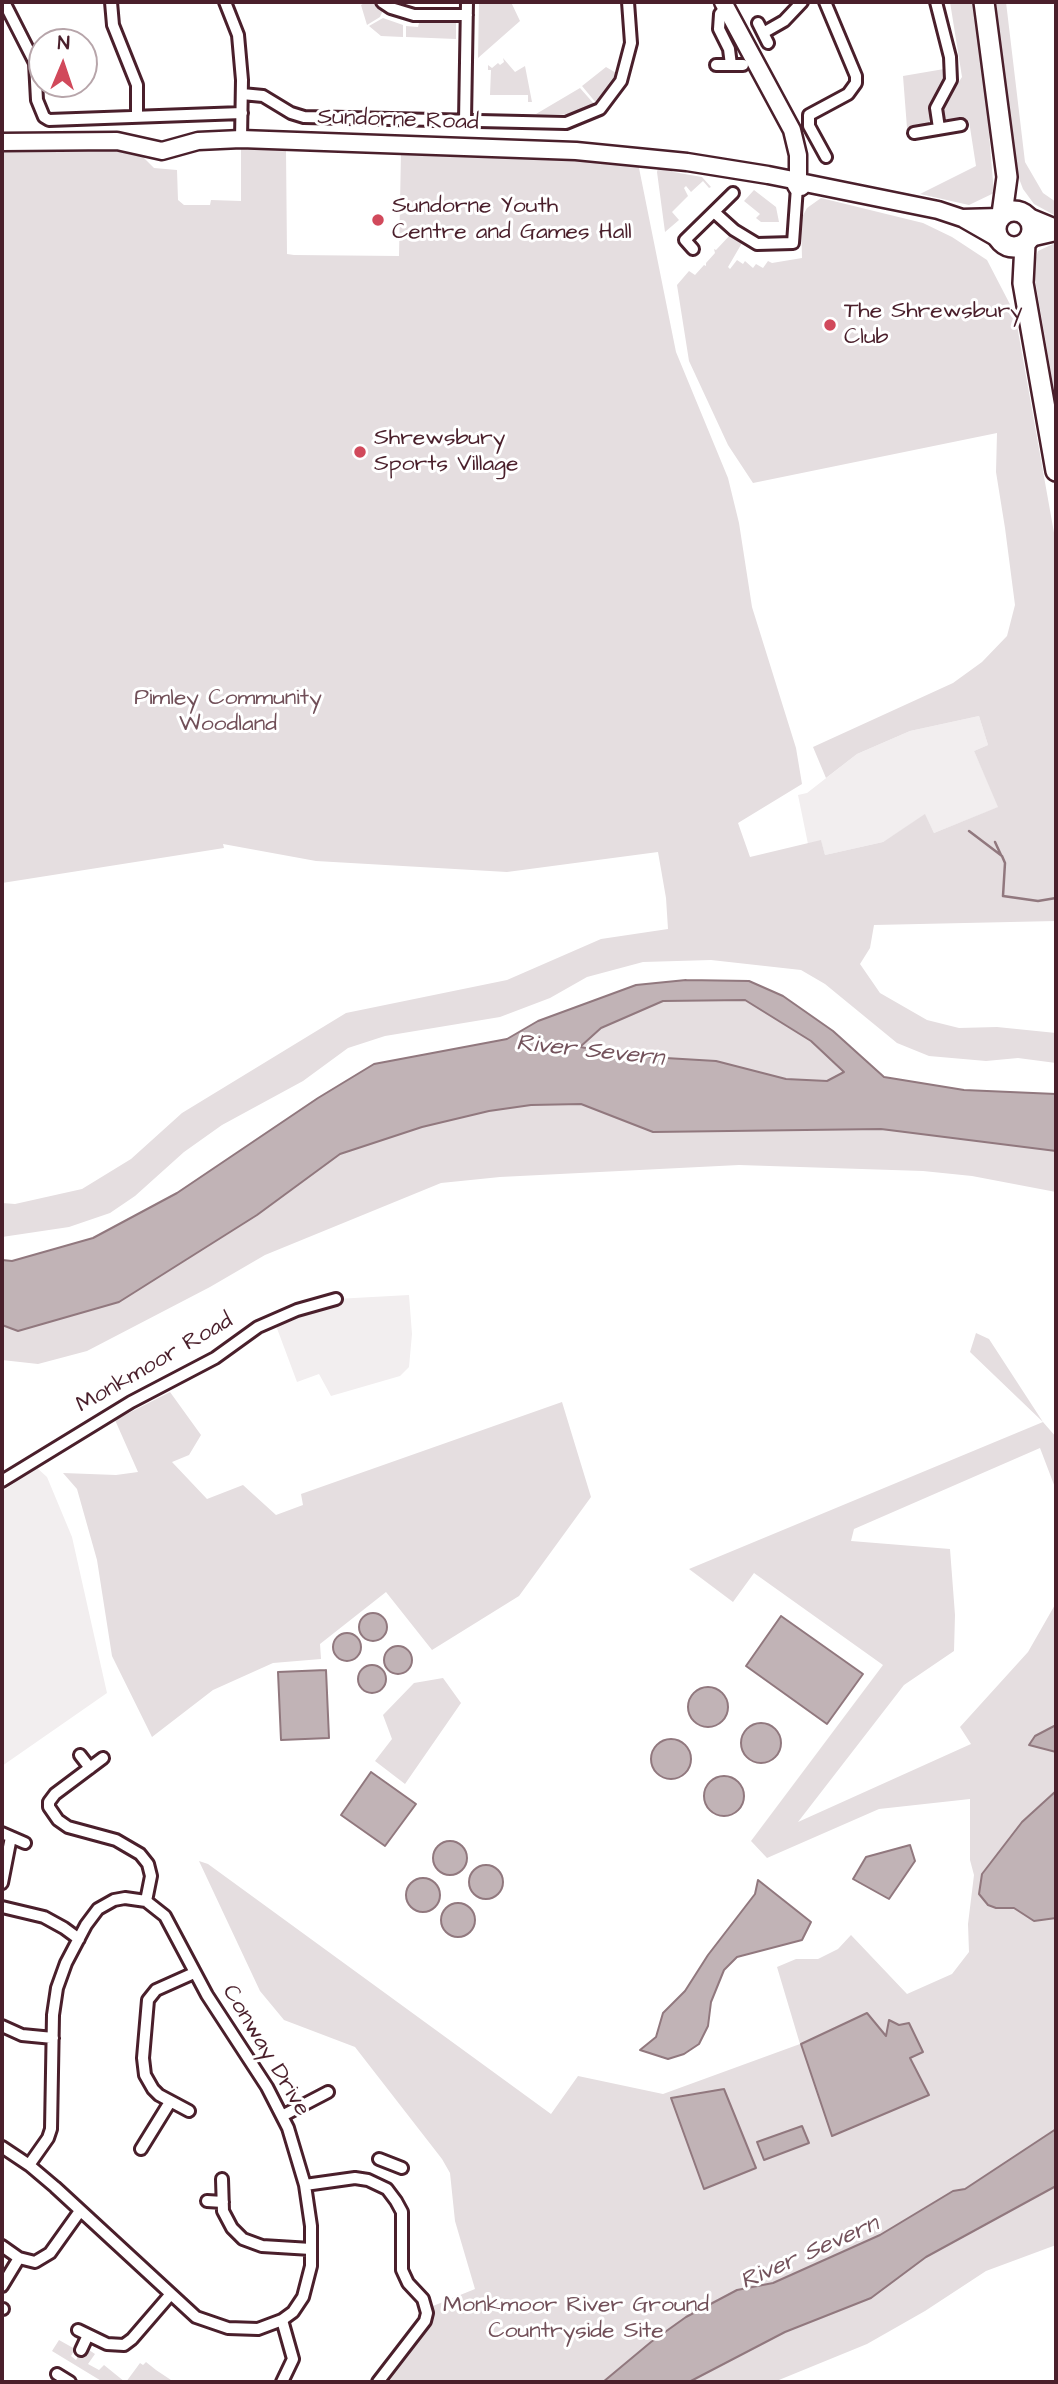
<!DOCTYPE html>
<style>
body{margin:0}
#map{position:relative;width:1058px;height:2384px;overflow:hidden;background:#fff;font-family:"Architects Daughter",sans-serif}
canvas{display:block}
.frame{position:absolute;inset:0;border:4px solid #4a1f2b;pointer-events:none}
.north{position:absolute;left:28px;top:28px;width:70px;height:70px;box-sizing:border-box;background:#fff;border:2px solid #b7a5aa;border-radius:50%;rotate:2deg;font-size:19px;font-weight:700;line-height:28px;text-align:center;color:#4a1f2b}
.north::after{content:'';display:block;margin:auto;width:24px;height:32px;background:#d1495b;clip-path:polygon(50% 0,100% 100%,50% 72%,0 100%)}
</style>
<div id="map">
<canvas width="1058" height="2384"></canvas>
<div class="frame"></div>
<div class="north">N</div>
</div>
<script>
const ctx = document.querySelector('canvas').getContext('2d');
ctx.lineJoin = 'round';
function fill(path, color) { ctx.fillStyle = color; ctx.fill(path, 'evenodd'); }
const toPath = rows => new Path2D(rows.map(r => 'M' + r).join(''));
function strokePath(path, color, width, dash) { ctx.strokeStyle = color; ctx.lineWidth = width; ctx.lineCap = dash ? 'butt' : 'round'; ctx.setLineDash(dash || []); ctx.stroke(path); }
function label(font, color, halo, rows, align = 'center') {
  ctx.font = font + ' "Architects Daughter",sans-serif'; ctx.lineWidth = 6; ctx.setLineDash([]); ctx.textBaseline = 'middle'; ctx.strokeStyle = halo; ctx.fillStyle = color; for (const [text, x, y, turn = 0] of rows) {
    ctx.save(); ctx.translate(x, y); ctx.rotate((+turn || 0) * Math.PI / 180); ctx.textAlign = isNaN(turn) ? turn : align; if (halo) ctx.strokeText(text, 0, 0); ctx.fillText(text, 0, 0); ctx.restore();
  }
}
fill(toPath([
 [979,716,988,745,974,751,999,807,934,833,925,815,883,842,825,855,821,841,808,844,798,795,807,793,857,754,910,731],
 [409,1295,412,1334,409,1367,400,1376,331,1396,319,1374,297,1382,275,1323,336,1299],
 [36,1467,47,1477,72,1537,107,1693,2,1766,2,1492]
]), '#f2eeef');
fill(toPath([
 [366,2,376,2,384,8,380,17,367,25,361,5],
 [479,2,511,2,520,21,478,58],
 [950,2,974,2,985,86,994,193,969,205,920,194,976,166,969,121,949,122,942,115,944,104,962,77],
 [994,2,1006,2,1025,162,1043,193,1056,202,1056,216,1034,204,1023,189,1015,168],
 [383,18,403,25,403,37,381,36,369,26],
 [420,19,456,21,456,39,406,37,406,26,418,27],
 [503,58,515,72,525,66,532,102,528,102,528,95,490,95,491,70,488,70,488,65,492,68,498,63,500,65,504,62],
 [606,67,618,74,614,84,597,104,582,86],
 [944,69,947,70,946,82,932,103,929,123,907,128,903,76],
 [580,88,595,105,587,111,574,114,536,114],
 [109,147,135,149,154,168,177,170,178,200,184,205,210,205,211,200,241,201,241,149,286,150,287,254,294,255,399,256,401,152,535,155,638,163,676,352,728,478,739,523,752,607,796,748,802,784,738,823,750,857,821,840,825,855,883,842,925,814,934,833,998,807,974,751,988,745,979,716,910,731,857,754,826,778,813,747,953,683,982,662,1007,636,1015,605,1005,528,996,472,997,433,753,483,728,445,689,361,677,285,689,271,695,275,704,265,706,266,706,263,715,253,714,249,716,250,731,234,742,243,728,267,730,269,737,260,743,264,745,261,753,268,756,264,763,268,768,261,772,263,802,258,801,219,807,208,821,198,923,223,952,237,987,260,1015,314,1056,544,1056,921,874,925,870,948,860,964,880,993,927,1020,959,1028,997,1027,1056,1033,1056,1063,1018,1058,986,1061,929,1056,897,1043,825,984,801,970,711,960,643,962,587,977,550,998,500,1017,385,1036,348,1048,303,1081,222,1125,184,1152,135,1196,110,1213,69,1227,2,1237,2,1203,15,1204,82,1189,131,1159,182,1113,346,1013,507,980,601,939,668,929,666,898,658,852,507,872,316,861,223,844,224,848,2,883,2,151],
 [668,167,673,172,702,177,711,187,709,188,703,181,691,192,686,186,684,188,688,196,672,212,679,220,665,232,657,172,658,168],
 [754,190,776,207,779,222,761,222,756,218,760,214,744,201],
 [1053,244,1056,245,1056,402,1033,268,1038,251],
 [663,1000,746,1000,811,1041,844,1072,827,1081,786,1079,716,1061,632,1056,579,1047,601,1028],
 [581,1104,653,1132,881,1129,1056,1151,1056,1192,972,1176,923,1171,739,1165,500,1177,441,1183,265,1255,210,1287,87,1351,38,1364,2,1360,2,1326,18,1331,119,1302,257,1215,340,1154,422,1127,489,1111,531,1105],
 [976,1333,989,1339,1043,1422,1056,1437,1056,1490,1040,1448,854,1529,851,1541,950,1549,955,1615,954,1651,904,1685,798,1822,971,1744,960,1727,1028,1652,1056,1603,1056,1725,1030,1745,1056,1752,1056,1791,1022,1822,982,1873,979,1894,996,1908,1014,1908,1034,1921,1056,1918,1056,2129,965,2189,953,2191,880,2235,773,2283,737,2290,686,2317,651,2342,603,2382,385,2382,433,2320,433,2306,475,2289,455,2221,450,2173,442,2159,355,2047,284,2020,260,1991,199,1861,208,1864,551,2114,578,2076,663,2094,800,2044,777,1967,796,1959,818,1959,838,1949,851,1935,907,1994,952,1974,969,1952,968,1924,974,1875,970,1860,970,1799,879,1809,767,1858,751,1841,883,1665,754,1573,733,1602,689,1569,1043,1422,970,1352],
 [170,1392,201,1435,189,1455,172,1462,207,1499,243,1485,276,1515,303,1505,301,1494,562,1402,591,1497,519,1596,432,1650,386,1592,320,1644,321,1659,273,1663,213,1690,152,1737,112,1656,97,1560,77,1489,63,1473,116,1475,138,1472,115,1420],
 [443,1678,461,1703,405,1784,375,1761,392,1739,383,1715,414,1683],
 [1056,2186,1056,2245,986,2271,925,2311,867,2344,774,2382,689,2382,785,2332,871,2298,926,2257],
 [59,2340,75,2349,71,2356,76,2360,80,2353,85,2356,89,2350,95,2354,88,2364,99,2370,104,2365,125,2382,103,2382,52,2351],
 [146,2362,156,2370,174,2382,126,2382,140,2363,143,2365]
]), '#e5dee0');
const water = toPath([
 [686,980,749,981,783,996,833,1031,884,1077,964,1090,1056,1094,1056,1151,881,1129,653,1132,581,1104,531,1105,489,1111,422,1127,340,1154,257,1215,119,1302,18,1331,2,1325,2,1260,12,1261,93,1238,177,1193,318,1098,374,1064,507,1039,538,1021,636,985,686,980],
 [745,1000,811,1041,844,1072,827,1081,786,1079,716,1061,632,1056,580,1047,601,1028,663,1001,745,1000],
 '359 1627a14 14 0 1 1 28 0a14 14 0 1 1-28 0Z',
 [781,1616,863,1674,827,1724,746,1666,781,1616],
 '333 1647a14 14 0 1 1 28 0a14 14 0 1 1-28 0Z',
 '384 1660a14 14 0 1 1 28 0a14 14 0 1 1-28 0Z',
 '358 1679a14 14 0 1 1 28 0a14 14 0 1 1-28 0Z',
 [326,1670,329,1738,281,1740,278,1672,326,1670],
 '688 1707a20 20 0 1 1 40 0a20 20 0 1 1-40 0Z',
 '741 1743a20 20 0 1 1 40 0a20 20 0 1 1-40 0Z',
 [1056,1725,1056,1752,1029,1745,1035,1736,1056,1725],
 '651 1759a20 20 0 1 1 40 0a20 20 0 1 1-40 0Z',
 [371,1772,416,1804,385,1846,341,1815,371,1772],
 '704 1796a20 20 0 1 1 40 0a20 20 0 1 1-40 0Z',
 [1056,1791,1056,1918,1034,1921,1014,1908,996,1908,988,1905,979,1894,982,1874,1022,1822,1056,1791],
 '433 1858a17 17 0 1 1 34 0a17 17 0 1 1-34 0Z',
 [910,1845,915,1861,889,1899,853,1879,866,1857,910,1845],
 '469 1882a17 17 0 1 1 34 0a17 17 0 1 1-34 0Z',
 '406 1895a17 17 0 1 1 34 0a17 17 0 1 1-34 0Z',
 [758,1880,811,1922,802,1940,737,1957,724,1970,711,2002,708,2026,699,2044,684,2054,668,2059,640,2050,656,2037,663,2013,685,1991,708,1955,755,1894,758,1880],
 '441 1920a17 17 0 1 1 34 0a17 17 0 1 1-34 0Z',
 [867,2013,886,2036,889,2020,899,2025,909,2023,923,2052,910,2058,929,2095,832,2136,801,2044,867,2013],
 [724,2089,756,2168,704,2189,671,2098,724,2089],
 [802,2126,809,2143,764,2160,757,2142,802,2126],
 [1056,2129,1056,2186,926,2257,871,2298,785,2332,689,2382,603,2382,651,2342,686,2317,737,2290,773,2283,880,2235,953,2191,965,2189,1056,2129]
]);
fill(water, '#c1b3b6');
strokePath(water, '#91787e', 2);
strokePath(toPath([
 [969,831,1002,856,1005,863,1003,896,1038,901,1056,898],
 [995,842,1001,855]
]), '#91787e', 2.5);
const street = toPath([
 [4,2,35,63,37,100,44,117,49,120,242,113],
 [111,2,113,25,137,85,137,117],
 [225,2,238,35,242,80,241,139],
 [382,2,391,8,414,15,467,15],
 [825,2,856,76,856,83,848,94,809,115,809,126,826,157],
 [936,2,950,57,951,80,936,108,939,128],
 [726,7,720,14,719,29,729,49,731,65],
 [758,23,768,43],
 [763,33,784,21,802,2],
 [716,65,743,65],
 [242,94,263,96,291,113,304,117,566,123,600,109,621,81,631,43,628,2],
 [465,121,467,2],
 [914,133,961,125],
 [714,212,734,230,757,244,793,243,797,187],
 [693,249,685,240,733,193],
 [2,1481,131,1402,215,1358,258,1327,297,1310,336,1299],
 [80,1755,90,1768],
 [103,1758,55,1794,49,1802,49,1807,58,1820,68,1827,116,1840,140,1854,148,1864,151,1876,146,1901],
 [2,1833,25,1843],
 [2,1883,11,1837],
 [2,1907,44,1917,64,1928,79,1939],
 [2,2026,22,2035,53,2038],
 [189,2111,159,2095,153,2089,145,2075,143,2058,148,2000,156,1990,194,1973],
 [282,2116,328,2092],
 [2,2147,29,2165,55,2187,196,2317,228,2328,258,2329,282,2320,293,2312,303,2297,311,2266,311,2226,305,2185,288,2128,267,2087,207,1995,165,1916,146,1901,125,1898,114,1900,98,1909,86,1925,66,1963,57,1988,53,2015,51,2129,48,2138,29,2165],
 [141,2149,170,2102],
 [379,2159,402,2168],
 [222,2179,223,2211,232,2228,243,2239,262,2246,311,2249],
 [305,2185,355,2178,368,2180,387,2189,396,2201,402,2212,402,2270,408,2283,423,2299,427,2313,425,2321,378,2382],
 [207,2201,223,2202],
 [2,2246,19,2258],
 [2,2286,19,2258,35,2262,50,2253,80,2211],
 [2,2309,3,2309],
 [282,2320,293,2359,282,2382],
 [78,2330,107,2344,124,2345,132,2339,170,2295],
 [81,2350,88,2335],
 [57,2374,70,2382]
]);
const secondary = toPath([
 [723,2,792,130,798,155,798,175],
 [2,142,117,141,162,151,198,141,241,139,576,151,687,162,768,175,793,180,797,187,801,187,805,183,938,210,962,218,1000,217],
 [1029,217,1056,228],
 [964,219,999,239],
 [1030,238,1056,232]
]);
const highway = toPath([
 [984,2,1007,177,1002,214],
 '996 229a18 18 0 1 1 36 0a18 18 0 1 1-36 0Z',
 [1025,244,1023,283,1056,471]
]);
strokePath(street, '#4a1f2b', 16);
strokePath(secondary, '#4a1f2b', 21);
strokePath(highway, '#4a1f2b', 24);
strokePath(street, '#fff', 10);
strokePath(secondary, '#fff', 16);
strokePath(highway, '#fff', 19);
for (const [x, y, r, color] of [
 [378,220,7,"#d1495b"],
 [830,325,7,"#d1495b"],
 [360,452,7,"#d1495b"]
]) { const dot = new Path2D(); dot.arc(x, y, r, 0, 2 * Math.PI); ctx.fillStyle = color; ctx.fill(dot); strokePath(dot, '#fff', 2.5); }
label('23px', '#4a1f2b', '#fff', [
 ["Sundorne Road",398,121,2],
 ["Monkmoor Road",155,1364,-30],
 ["Conway Drive",265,2051,59]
]);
label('23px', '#4a1f2b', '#fff', [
 ["Sundorne Youth",392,207],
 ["Centre and Games Hall",392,233],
 ["The Shrewsbury",844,312],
 ["Club",844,338],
 ["Shrewsbury",374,439],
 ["Sports Village",374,465]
], 'left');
label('23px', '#714f58', '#fff', [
 ["Pimley Community",228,699],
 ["Woodland",228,725],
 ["Monkmoor River Ground",576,2306],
 ["Countryside Site",576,2332]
]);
label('italic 24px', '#74535c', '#fff', [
 ["River Severn",590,1052,6],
 ["River Severn",810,2254,-24]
]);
</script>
